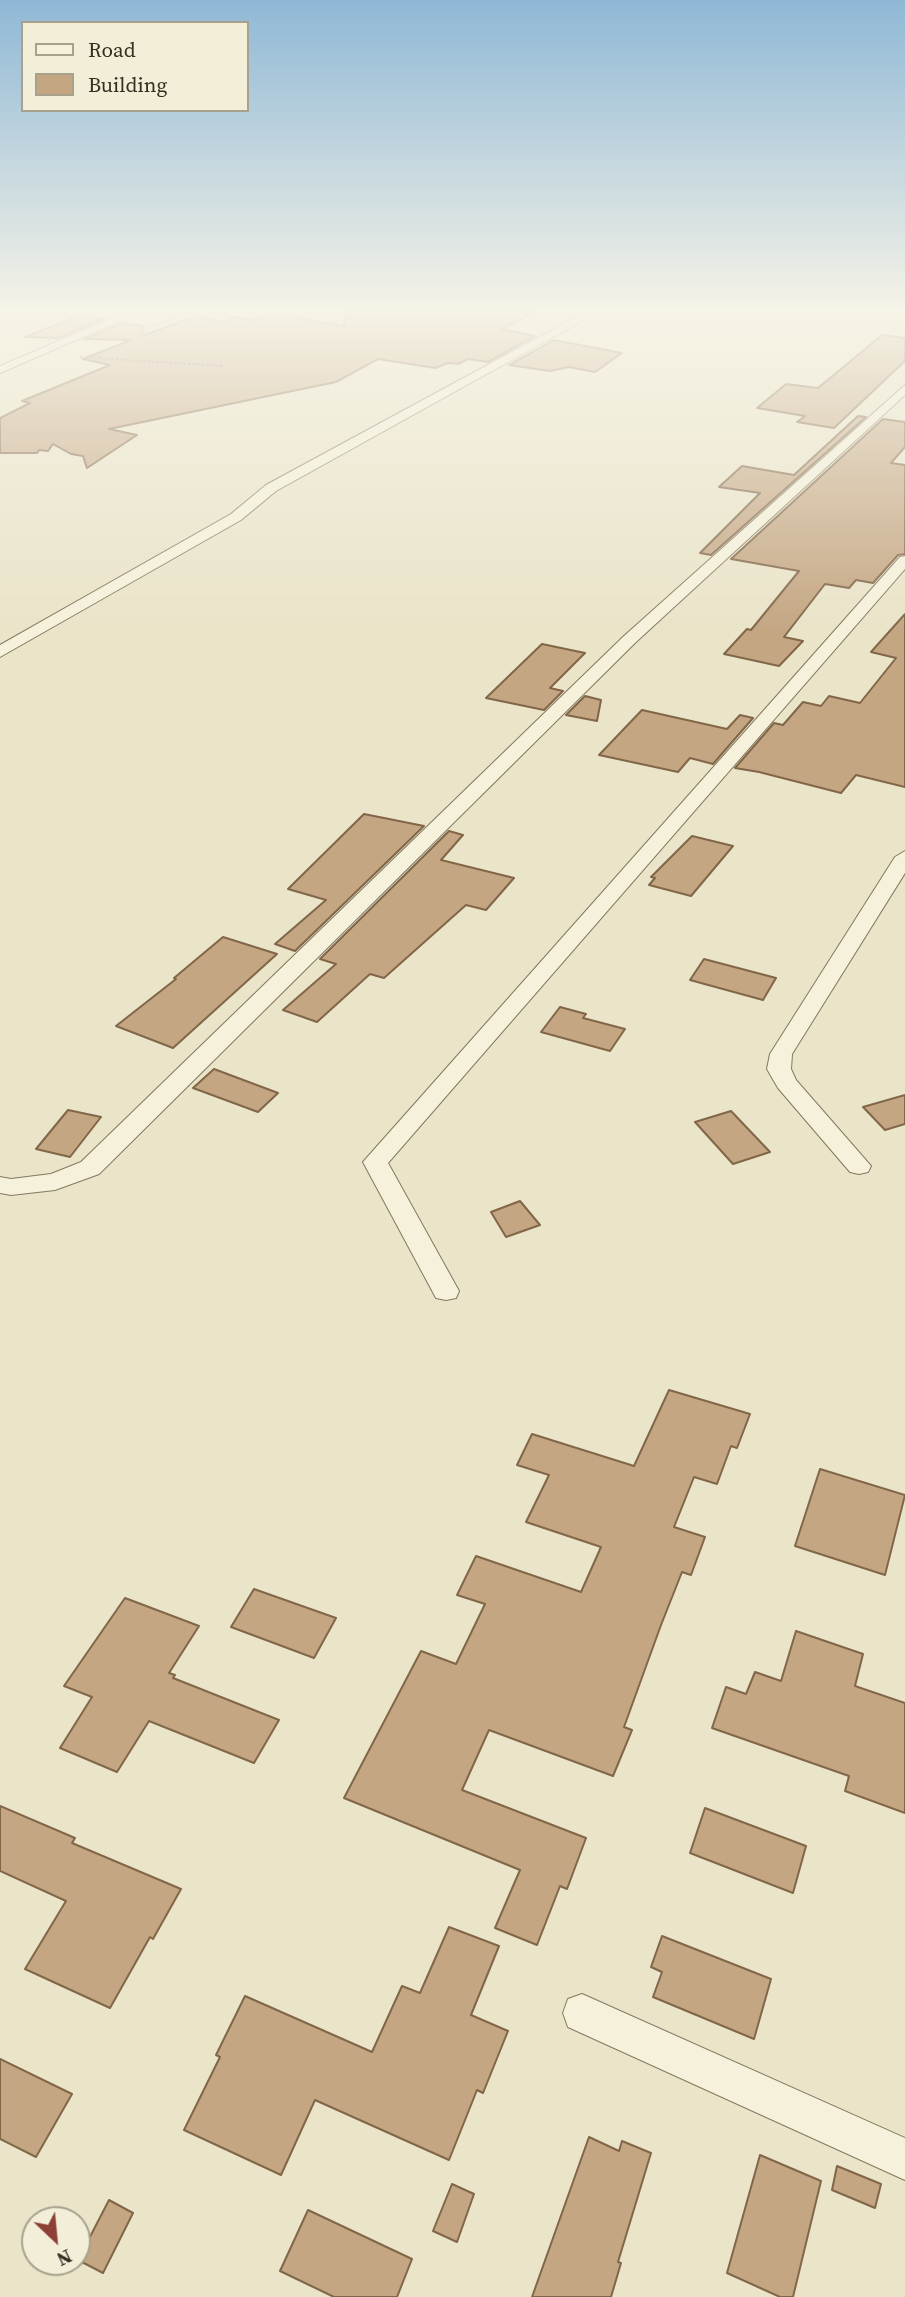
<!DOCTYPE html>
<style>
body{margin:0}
#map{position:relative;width:905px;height:2297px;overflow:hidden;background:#eae4c9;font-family:"Source Serif 4",serif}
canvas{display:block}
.legend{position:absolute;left:21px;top:21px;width:228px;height:91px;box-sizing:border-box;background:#f2eed7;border:2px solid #a7a18e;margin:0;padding:9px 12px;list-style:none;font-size:21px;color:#362e21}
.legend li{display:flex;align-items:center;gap:14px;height:35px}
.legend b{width:35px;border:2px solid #a7a18e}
.north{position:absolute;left:21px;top:2206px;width:70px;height:70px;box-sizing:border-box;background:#f2eed7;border:2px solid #a7a18e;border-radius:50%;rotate:154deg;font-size:19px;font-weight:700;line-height:28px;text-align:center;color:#362e21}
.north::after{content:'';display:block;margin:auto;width:24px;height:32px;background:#8d4036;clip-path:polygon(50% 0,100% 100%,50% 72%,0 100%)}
</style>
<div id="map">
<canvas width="905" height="2297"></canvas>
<ul class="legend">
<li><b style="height:9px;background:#f5f1db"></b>Road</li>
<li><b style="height:19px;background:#c4a683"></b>Building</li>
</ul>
<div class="north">N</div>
</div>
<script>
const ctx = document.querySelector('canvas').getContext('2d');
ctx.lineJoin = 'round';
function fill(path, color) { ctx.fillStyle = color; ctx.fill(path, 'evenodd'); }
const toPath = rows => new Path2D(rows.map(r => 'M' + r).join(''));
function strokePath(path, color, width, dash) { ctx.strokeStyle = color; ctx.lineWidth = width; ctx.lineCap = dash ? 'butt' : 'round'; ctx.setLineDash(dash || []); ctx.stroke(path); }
const building = toPath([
 [345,310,539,310,501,329,535,336,488,362,468,359,458,364,448,363,435,368,378,359,336,382,109,429,137,435,87,468,83,456,71,454,53,444,48,451,39,450,37,453,0,453,0,418,30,403,22,401,110,365,83,359,131,340,85,339,122,323,143,326,142,336,195,316,225,322,235,317,253,320,272,313,344,326,345,310],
 [81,315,103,319,59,338,25,337,81,315],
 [882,335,905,338,905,361,834,428,797,422,805,416,757,408,786,384,818,388,882,335],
 [554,340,622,353,595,372,569,367,550,371,509,365,554,340],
 [858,416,866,417,711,555,700,553,760,493,719,487,742,466,794,475,858,416],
 [883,419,905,422,905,447,891,463,905,465,905,554,898,555,873,583,856,580,849,588,825,584,784,637,803,641,779,666,724,654,747,629,751,630,799,571,731,559,883,419],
 [905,614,905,787,856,775,841,793,759,772,735,768,774,723,783,725,803,702,821,706,829,696,860,703,896,658,871,652,905,614],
 [542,644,585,653,550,688,563,691,544,710,486,698,542,644],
 [585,696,601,700,597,721,566,715,585,696],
 [642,710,727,729,740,715,753,718,713,764,690,758,678,772,599,755,642,710],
 [364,814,424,826,295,951,275,944,326,900,288,889,364,814],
 [449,831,463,835,441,860,514,878,486,910,466,905,384,978,370,974,317,1022,283,1010,336,964,320,959,449,831],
 [692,836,733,846,691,896,649,885,655,878,651,877,692,836],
 [223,937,277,954,173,1048,116,1026,176,979,174,978,223,937],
 [704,959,776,978,763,1000,690,980,704,959],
 [560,1007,586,1014,583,1018,625,1029,610,1051,541,1032,560,1007],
 [214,1069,278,1093,258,1112,193,1088,214,1069],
 [905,1095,905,1124,885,1130,863,1107,905,1095],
 [68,1110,101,1117,70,1157,36,1149,68,1110],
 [731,1111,770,1152,733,1164,695,1122,731,1111],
 [520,1201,540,1225,506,1237,491,1212,520,1201],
 [669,1390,750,1414,737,1448,731,1446,717,1484,694,1477,674,1527,705,1537,691,1575,682,1572,661,1625,624,1727,632,1730,613,1776,489,1730,462,1790,586,1838,567,1889,560,1886,537,1945,495,1928,520,1870,344,1798,421,1651,456,1664,485,1604,457,1595,476,1556,581,1592,601,1547,526,1522,549,1475,517,1465,532,1434,634,1466,669,1390],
 [820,1469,905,1495,885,1575,795,1546,820,1469],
 [254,1589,336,1618,314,1658,231,1627,254,1589],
 [125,1598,199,1626,169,1673,175,1675,173,1678,279,1720,254,1763,149,1721,117,1772,60,1748,92,1697,64,1686,125,1598],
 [796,1631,863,1654,855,1686,905,1703,905,1813,845,1791,849,1776,712,1728,726,1687,746,1694,755,1672,781,1681,796,1631],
 [0,1806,75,1838,72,1843,181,1889,153,1939,150,1937,110,2008,25,1969,66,1901,0,1871,0,1806],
 [705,1808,806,1846,793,1893,690,1853,705,1808],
 [449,1927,499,1946,471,2015,508,2031,483,2093,477,2090,449,2160,315,2100,281,2175,184,2130,220,2057,216,2055,245,1996,372,2052,402,1986,420,1993,449,1927],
 [662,1936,771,1979,754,2039,653,1997,662,1972,651,1967,662,1936],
 [0,2059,72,2094,36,2157,0,2139,0,2059],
 [589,2137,619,2151,622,2141,651,2153,618,2262,621,2263,611,2297,532,2297,589,2137],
 [760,2155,821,2181,793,2297,780,2297,727,2273,760,2155],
 [837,2166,881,2184,875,2208,832,2190,837,2166],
 [452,2184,474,2194,457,2242,433,2231,452,2184],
 [109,2200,133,2213,103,2273,78,2260,109,2200],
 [308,2210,412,2259,397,2297,334,2297,280,2271,308,2210]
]);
fill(building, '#c4a683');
strokePath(building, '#816648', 2);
const street = toPath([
 [131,310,145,310,0,373,0,366,131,310],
 [589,310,602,310,276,491,241,520,0,657,0,645,231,514,266,485,589,310],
 [905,385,905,395,636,642,99,1174,55,1190,11,1195,0,1193,0,1177,11,1179,51,1174,81,1162,624,636,905,385],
 [905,556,905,569,388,1163,459,1291,456,1298,446,1300,436,1298,363,1162,900,557,905,556],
 [905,851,905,873,792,1054,791,1069,796,1080,871,1166,868,1172,859,1174,850,1172,778,1088,767,1069,770,1054,895,857,905,851],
 [582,1994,905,2138,905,2180,568,2027,563,2013,568,1999,582,1994]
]);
strokePath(street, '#84785f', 2);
strokePath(toPath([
 [518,310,517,313,542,318],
 [148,327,197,310],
 [80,357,223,366]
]), '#84785f', 2, [2.5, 2]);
fill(street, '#f5f1db');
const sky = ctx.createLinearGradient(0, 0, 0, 632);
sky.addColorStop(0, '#8fb8d6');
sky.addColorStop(0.49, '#f6f3e7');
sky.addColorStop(1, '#f6f3e700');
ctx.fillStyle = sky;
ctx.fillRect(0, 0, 905, 632);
</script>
